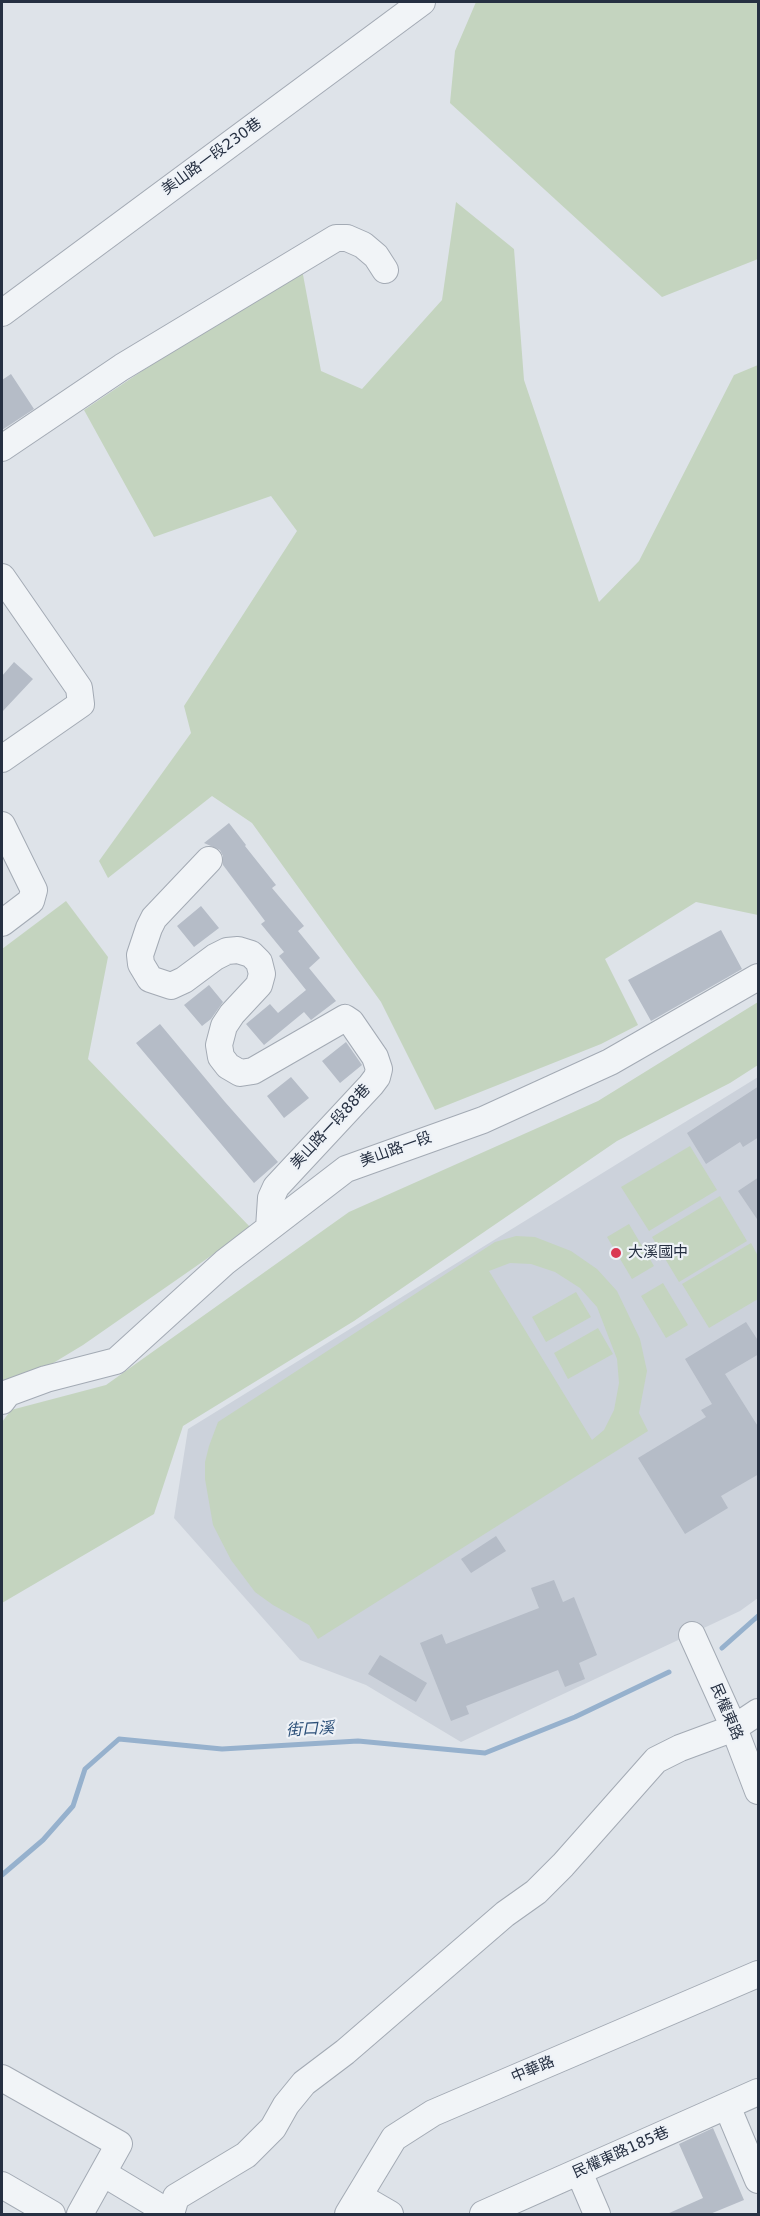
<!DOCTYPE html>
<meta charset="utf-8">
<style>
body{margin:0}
#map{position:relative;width:760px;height:2216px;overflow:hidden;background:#dee3e9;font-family:"DejaVu Sans",sans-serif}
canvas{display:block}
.frame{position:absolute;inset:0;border:3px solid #263042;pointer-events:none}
</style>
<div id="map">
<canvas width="760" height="2216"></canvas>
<div class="frame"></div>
</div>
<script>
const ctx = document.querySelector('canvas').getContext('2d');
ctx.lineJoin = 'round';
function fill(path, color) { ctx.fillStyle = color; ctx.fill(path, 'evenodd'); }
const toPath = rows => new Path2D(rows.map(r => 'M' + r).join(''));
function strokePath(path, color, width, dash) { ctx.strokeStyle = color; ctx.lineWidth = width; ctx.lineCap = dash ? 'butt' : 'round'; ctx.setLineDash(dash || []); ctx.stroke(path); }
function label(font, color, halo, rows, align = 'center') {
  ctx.font = font + ' "DejaVu Sans","Noto Sans TC",sans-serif'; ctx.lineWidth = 4.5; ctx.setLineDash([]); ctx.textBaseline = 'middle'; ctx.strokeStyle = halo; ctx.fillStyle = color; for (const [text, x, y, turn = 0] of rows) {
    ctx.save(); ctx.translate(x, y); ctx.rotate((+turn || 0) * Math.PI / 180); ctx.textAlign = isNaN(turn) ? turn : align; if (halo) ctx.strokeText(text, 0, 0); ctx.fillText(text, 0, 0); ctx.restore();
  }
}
fill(toPath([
 [758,1077,758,1598,740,1611,461,1742,366,1685,300,1660,174,1518,188,1429]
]), '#ccd2db');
fill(toPath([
 [476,2,758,2,758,259,662,297,450,103,455,51],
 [456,202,514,249,524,380,599,602,639,561,734,375,758,365,758,915,696,902,605,959,638,1025,601,1044,435,1110,381,1002,252,823,212,796,108,878,99,861,191,733,184,706,297,531,271,496,154,537,84,410,301,264,321,371,362,389,442,300],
 [66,901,108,957,88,1059,251,1228,83,1345,2,1394,2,949],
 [758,1002,758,1065,730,1083,617,1141,354,1321,183,1426,154,1514,2,1603,2,1422,11,1410,106,1385,349,1212,598,1101],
 [690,1146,717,1190,649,1231,621,1187],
 [720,1196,747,1241,679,1282,652,1237],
 [629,1224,654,1266,632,1279,607,1237],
 [516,1236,535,1237,571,1251,597,1269,617,1291,640,1339,647,1371,639,1413,648,1431,318,1639,309,1625,273,1605,255,1592,231,1560,213,1525,205,1479,205,1462,209,1446,218,1422,495,1242],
 [510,1263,531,1264,555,1272,580,1288,597,1307,617,1359,619,1383,614,1410,604,1430,592,1440,489,1271],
 [751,1243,758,1256,758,1299,709,1328,682,1284],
 [663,1283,688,1325,666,1338,641,1296],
 [576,1292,591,1317,546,1342,532,1317],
 [598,1328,613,1354,568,1379,554,1353]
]), '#c4d4bf');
strokePath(toPath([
 [722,1648,758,1616],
 [2,1875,43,1840,73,1806,85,1769,119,1739,222,1749,358,1741,485,1753,575,1717,669,1672]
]), '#96b1cd', 5);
fill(toPath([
 [11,374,34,409,2,430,2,380],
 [14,662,33,679,2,712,2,676],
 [229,823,246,845,245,846,276,885,272,888,304,926,298,931,320,958,309,968,336,1001,311,1020,304,1012,264,1045,246,1024,270,1004,278,1013,306,990,279,956,284,952,261,924,265,921,223,865,223,856,220,850,204,843],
 [201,906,219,928,194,947,177,926],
 [721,930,742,969,651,1021,628,980],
 [209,985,223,1002,211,1019,202,1026,184,1005],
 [160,1024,225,1102,278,1162,254,1183,136,1043],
 [346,1042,362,1065,340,1083,322,1061],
 [291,1077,309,1098,284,1118,267,1096],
 [759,1086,759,1137,743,1147,740,1142,706,1164,687,1133],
 [759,1177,759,1222,738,1191],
 [746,1322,759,1342,759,1354,725,1374,759,1428,759,1474,721,1496,728,1508,685,1534,638,1458,706,1417,701,1410,712,1404,685,1359],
 [496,1536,506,1551,471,1573,461,1559],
 [554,1580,563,1602,574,1597,597,1655,579,1663,585,1679,565,1687,558,1670,466,1706,469,1714,451,1721,420,1643,442,1634,446,1644,539,1608,531,1588],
 [380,1655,427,1683,416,1702,368,1674],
 [713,2128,744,2200,710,2214,667,2214,703,2198,679,2144]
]), '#b5bcc7');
const minor = toPath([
 [2,313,422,2],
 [2,448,122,367,336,238,347,238,363,245,376,256,385,270],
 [2,577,79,688,81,704,2,759],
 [2,825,34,890,31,901,2,923],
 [209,860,154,918,149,928,140,955,141,964,150,979,171,986,184,980,215,957,227,951,238,950,251,954,259,962,262,974,259,985,232,1014,224,1026,219,1045,221,1057,228,1066,240,1073,253,1071,345,1018,351,1022,375,1057,379,1069,377,1077,371,1085,276,1187,271,1198,269,1228],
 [2,1401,8,1393,46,1379,116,1361,225,1262,346,1169,483,1120,610,1062,758,977],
 [692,1635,734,1728,758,1791],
 [2,2078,119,2144,80,2214],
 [727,2106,758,2180],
 [579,2172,597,2214],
 [103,2173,171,2214],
 [2,2185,52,2214],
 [359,2196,390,2214],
 [171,2214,176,2197,246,2155,273,2128,286,2105,304,2083,345,2052,505,1914,536,1892,563,1865,656,1760,680,1748,734,1728,758,1712],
 [348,2214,394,2138,433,2113,758,1974],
 [483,2214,758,2092]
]);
strokePath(minor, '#a3aab4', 28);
strokePath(minor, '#f1f4f7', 26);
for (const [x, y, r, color] of [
 [616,1253,6,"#da3853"]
]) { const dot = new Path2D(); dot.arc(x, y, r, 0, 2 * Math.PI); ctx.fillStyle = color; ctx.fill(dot); strokePath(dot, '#eef2f7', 2); }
label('15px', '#263042', '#eef2f7', [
 ["美山路一段230巷",212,157,-36],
 ["美山路一段88巷",331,1127,-47],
 ["美山路一段",396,1150,-20],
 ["民權東路",726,1712,67],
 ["中華路",533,2070,-23],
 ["民權東路185巷",621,2153,-24]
]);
label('15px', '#263042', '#eef2f7', [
 ["大溪國中",628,1253]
], 'left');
label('italic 16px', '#2c5079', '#eef2f7', [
 ["街口溪",310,1730,-3]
]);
</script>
